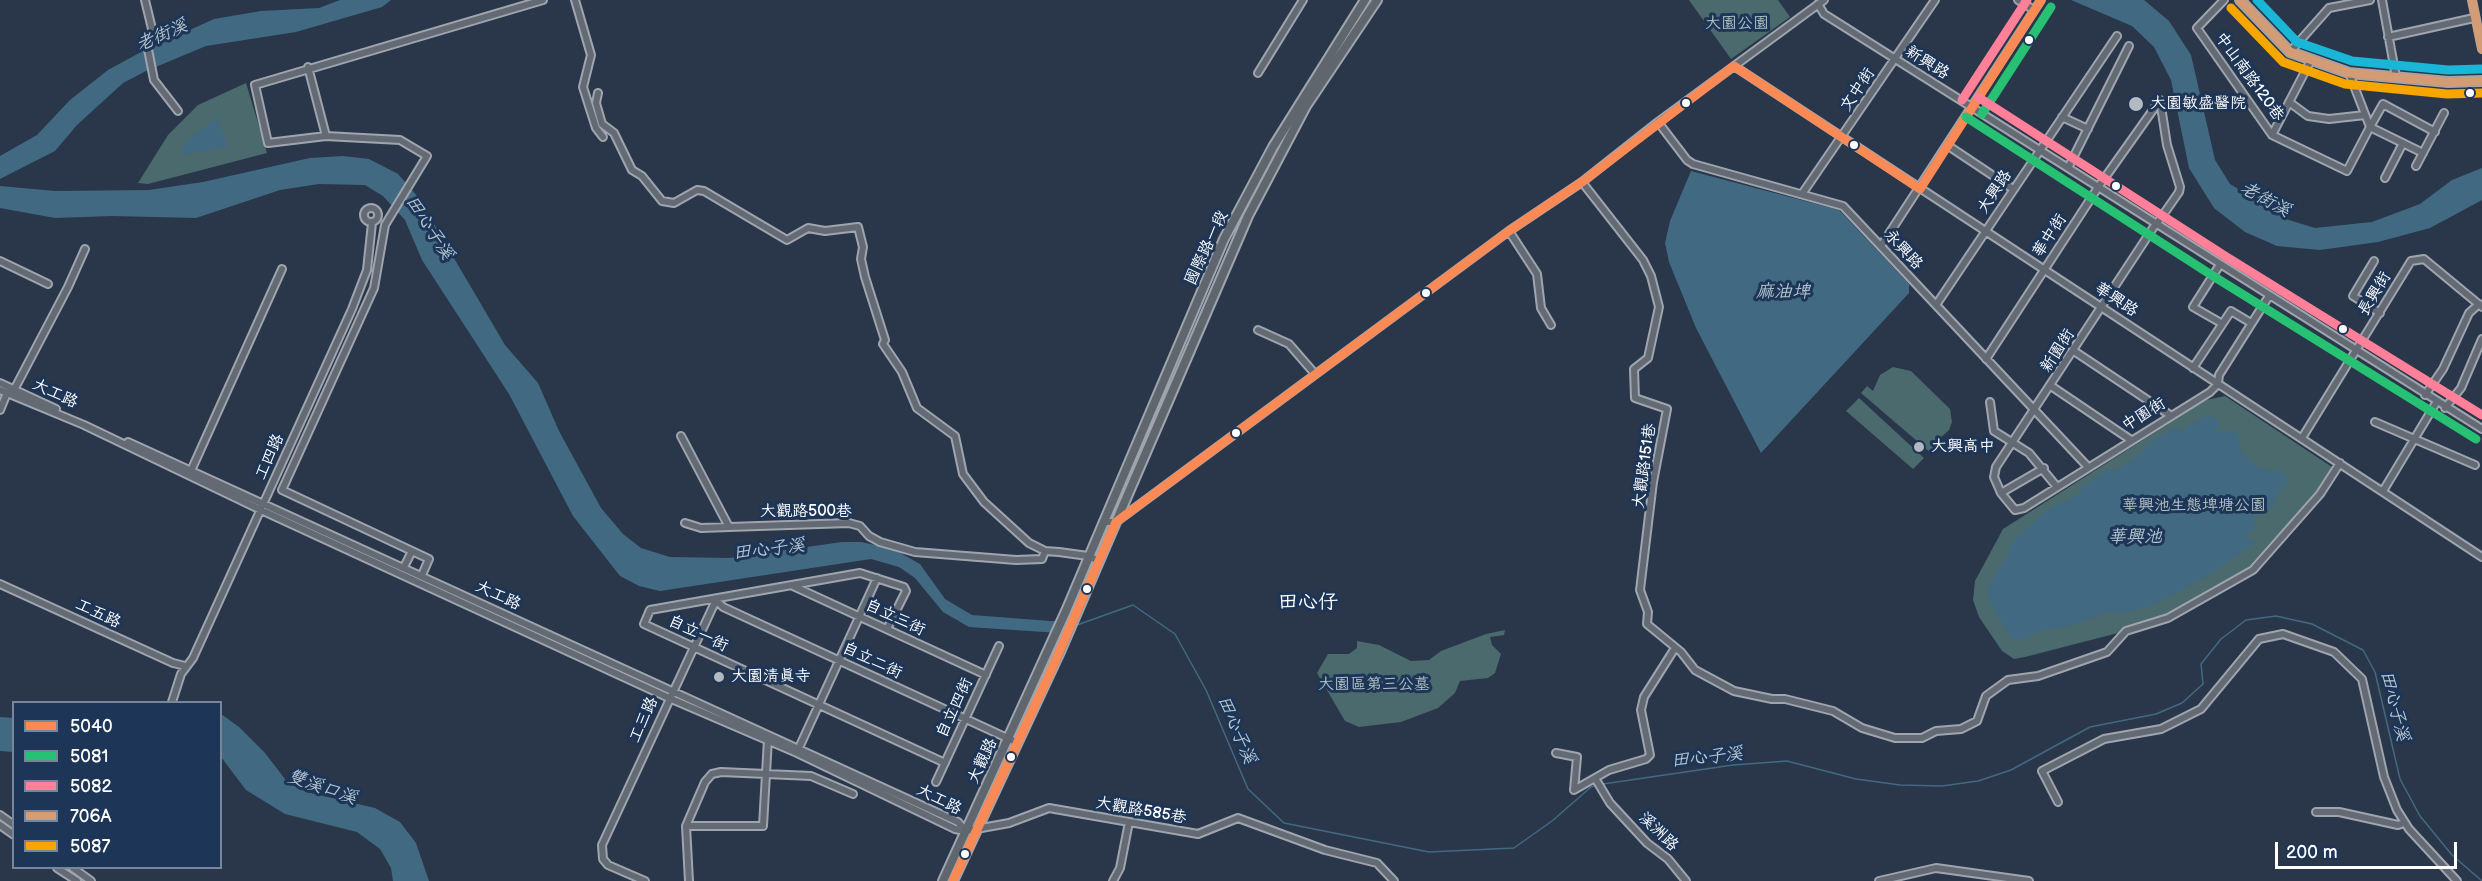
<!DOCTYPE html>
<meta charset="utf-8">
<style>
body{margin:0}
#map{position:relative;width:2482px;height:881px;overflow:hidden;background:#2a374a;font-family:"Balsamiq Sans",sans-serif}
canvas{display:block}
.legend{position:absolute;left:12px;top:701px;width:210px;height:168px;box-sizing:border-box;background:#1d3557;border:2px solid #77869a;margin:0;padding:8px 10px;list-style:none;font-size:18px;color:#fff}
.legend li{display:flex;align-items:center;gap:12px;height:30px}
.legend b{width:30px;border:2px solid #77869a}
.scale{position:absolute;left:2275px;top:842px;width:182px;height:27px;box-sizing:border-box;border:3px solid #fff;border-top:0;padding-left:8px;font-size:18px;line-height:21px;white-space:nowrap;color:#fff;-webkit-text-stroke:4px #1d3557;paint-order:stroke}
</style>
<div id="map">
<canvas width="2482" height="881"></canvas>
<ul class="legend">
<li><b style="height:8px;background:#f98a56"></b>5040</li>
<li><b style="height:8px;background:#26c172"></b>5081</li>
<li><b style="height:8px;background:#ff8098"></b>5082</li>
<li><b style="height:8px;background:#d39c74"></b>706A</li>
<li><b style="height:8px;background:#f7a600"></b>5087</li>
</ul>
<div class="scale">200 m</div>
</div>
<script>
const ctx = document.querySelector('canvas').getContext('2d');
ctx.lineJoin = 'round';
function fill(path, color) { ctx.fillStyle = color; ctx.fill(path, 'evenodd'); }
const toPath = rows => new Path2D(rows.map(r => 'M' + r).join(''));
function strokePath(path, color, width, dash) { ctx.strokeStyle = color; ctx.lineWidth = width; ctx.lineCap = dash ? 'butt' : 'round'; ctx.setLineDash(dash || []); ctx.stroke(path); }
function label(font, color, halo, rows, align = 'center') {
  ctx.font = font + ' "Balsamiq Sans","LXGW WenKai TC",sans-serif'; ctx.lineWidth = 6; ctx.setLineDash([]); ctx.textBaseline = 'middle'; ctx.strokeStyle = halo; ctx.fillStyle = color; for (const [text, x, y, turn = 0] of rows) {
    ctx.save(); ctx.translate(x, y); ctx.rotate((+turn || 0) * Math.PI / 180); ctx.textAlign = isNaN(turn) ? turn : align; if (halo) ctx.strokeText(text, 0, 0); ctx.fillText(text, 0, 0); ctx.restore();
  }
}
fill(toPath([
 [1689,0,1778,0,1790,17,1731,59],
 [246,83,267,153,148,184,138,183,168,135,198,105],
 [1893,367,1911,371,1950,409,1952,422,1949,430,1937,441,1931,442,1937,447,1931,453,1861,393,1867,386,1873,391,1880,375],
 [2225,396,2332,467,2315,495,2258,561,2245,573,2169,616,2129,627,2118,633,2025,657,2014,659,2002,651,1979,617,1973,600,1975,581,2003,529,2206,400],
 [1859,398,1924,458,1913,469,1846,411],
 [1505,630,1504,635,1490,637,1492,645,1501,654,1495,673,1488,678,1460,681,1455,693,1438,708,1401,722,1359,727,1345,721,1317,673,1328,654,1349,654,1357,648,1357,641,1379,645,1411,661,1429,660,1441,651,1486,634]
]), '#4a6a6d');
fill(toPath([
 [340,0,391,0,382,7,296,32,206,46,146,71,123,83,77,125,55,151,0,179,0,156,37,135,70,100,108,70,143,51,214,19,261,11,319,8],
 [2071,0,2144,0,2169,21,2191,55,2215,160,2230,184,2289,220,2315,228,2372,222,2420,204,2452,180,2482,168,2482,200,2430,228,2378,242,2320,250,2277,246,2245,232,2214,208,2189,168,2171,80,2154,47,2132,26],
 [217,118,227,144,225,148,181,155,184,145,195,134],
 [343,156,369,159,398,174,418,197,505,345,538,383,559,431,601,508,623,534,641,548,670,557,729,558,842,542,861,542,893,549,920,564,945,599,972,615,1050,621,1080,620,1074,634,969,627,943,612,915,578,899,567,871,559,660,591,639,586,620,576,573,516,509,394,422,260,405,220,383,196,365,185,319,184,280,190,196,218,112,216,55,218,0,208,0,186,55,191,149,190,203,182,310,158],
 [1691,171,1839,210,1909,284,1909,293,1761,453,1696,328,1669,262,1665,243,1670,221],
 [2207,415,2215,418,2220,424,2215,430,2236,431,2241,451,2256,467,2271,471,2281,471,2285,474,2288,483,2279,491,2273,506,2266,512,2253,509,2251,516,2257,521,2252,531,2247,533,2247,539,2255,540,2254,543,2211,574,2149,607,2121,613,2108,612,2067,627,2039,631,2027,639,2011,639,1989,599,1988,587,2010,553,2009,546,2044,512,2078,495,2083,487,2109,469,2114,471,2135,459,2150,443,2175,428,2181,431],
 [221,714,239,727,265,753,285,779,306,792,375,808,400,822,416,843,429,881,393,881,391,868,380,849,357,832,285,814,246,790,221,757],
 [0,717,13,718,13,752,0,751]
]), '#416a82');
strokePath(toPath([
 [1077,625,1133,605,1175,634,1206,690,1248,789,1284,823,1429,852,1514,848,1552,821,1591,787,1598,785],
 [1603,784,1733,765,1787,761,1856,779,1900,785,1942,786,1978,781,2011,770,2090,727,2156,714,2182,703,2203,684,2201,664,2221,639,2246,620,2276,616,2312,624,2363,650,2375,672,2400,779,2420,816,2452,855,2482,881]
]), '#416a82', 1.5);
const minor = toPath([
 [145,0,153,33,147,44,154,80,178,111],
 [575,0,591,55,583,87,596,128,603,137],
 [2018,0,2034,10],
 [2224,0,2197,28,2272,135,2311,60],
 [2382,0,2396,77],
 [2472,0,2482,49],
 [1818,4,1824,14,2482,429],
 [2388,37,2474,18],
 [2290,52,2329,8,2370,0],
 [1734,66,2482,557],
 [308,67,326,136],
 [1258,73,1303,0],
 [598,93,596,103,602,124,614,133,632,170,642,176,662,201,674,203,697,190,704,191,787,240,808,228,825,231,858,227,863,247,861,259,865,277,885,340,883,344,902,372,917,408,955,436,963,474,984,502,1029,543,1045,551],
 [2289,102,2308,116,2329,119,2365,115],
 [2062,117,2088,129],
 [1658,122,1687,160,1693,164,1843,206,2088,467],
 [2272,135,2347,171,2370,127,2349,73],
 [1947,145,2013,189],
 [2423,153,2370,127,2383,104,2435,132],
 [2416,166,2444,113],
 [2068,168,2129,46],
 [2385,178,2403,143],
 [1582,182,1643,260,1651,276,1659,307,1648,358,1634,369,1635,398,1667,409,1653,482,1640,590,1648,612,1647,624,1681,652,1695,670,1734,691,1772,699,1785,699,1833,711,1862,728,1895,738,1922,738,1936,731,1961,729,1977,721,1986,696,2008,680,2038,676,2107,652,2126,631,2168,618,2253,570,2320,494,2340,463],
 [1802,194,1935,0],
 '364 215a7 7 0 1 1 14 0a7 7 0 1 1-14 0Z',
 [2155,225,1996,467,1994,477,2001,493,2015,510,2024,508,2210,392,2218,384,2219,375,2269,296],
 [2156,225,2179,192,2180,187,2167,145,2160,100],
 [1509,231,1537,274,1541,308,1551,325],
 [1881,246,2041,0],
 [0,261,48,284],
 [2374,261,2353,296,2380,313],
 [2219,266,2193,307,2221,323],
 [1936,305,2117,36],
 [1258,330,1289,344,1315,374],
 [2074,351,2170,415],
 [1986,359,2099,186,2160,100],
 [2193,368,2231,311,2251,323],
 [0,383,56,409],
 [2051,386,2131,440],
 [0,390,84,425,261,510,669,698,797,753,955,829,965,831,1009,823,1049,808,1198,834,1238,818,1325,850,1377,863,1394,881],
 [14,390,68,287,85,249],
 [2425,395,2443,369,2469,313,2479,304],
 [1990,402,1994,431,2029,453,2057,487],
 [2445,408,2461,388,2482,339],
 [0,410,7,393],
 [2375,422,2475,465],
 [681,436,729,527,849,523,860,526,869,536,880,542,915,552,1016,560,1042,559,1045,551,1059,552,1088,556,1099,561],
 [2302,438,2411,261,2424,259,2482,307],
 [128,442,958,822,965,830],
 [190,473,282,269],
 [2383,491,2436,403],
 [2001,493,2044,468],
 [1103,522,1116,522,1509,231,1582,182,1658,122,1824,0],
 [685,523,701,528,729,527],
 [404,567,412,551],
 [422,575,429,559,282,490,374,288,385,225,427,156,400,140,326,136,268,143,255,85,543,0],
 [0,584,173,663,185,666],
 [793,586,986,675],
 [716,600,723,607,1018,743],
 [887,629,906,591,904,587,860,573,650,610,644,624,945,763],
 [172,702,181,674,193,658,352,309,367,270,372,223],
 [798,750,877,578],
 [1556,753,1577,757,1574,790,1609,770,1646,759,1650,755,1641,710,1644,697,1675,648],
 [1595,778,1610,803,1647,843,1668,859,1686,881],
 [936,782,999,646],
 [2058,802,2042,771,2104,739,2161,729,2201,709,2259,639,2283,634,2334,652,2362,679,2384,777,2397,810,2409,829,2457,881],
 [2316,812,2339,812,2398,825,2404,823],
 [0,815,14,825],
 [0,825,14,835],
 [686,826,763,826,768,739],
 [57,868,77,881],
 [73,868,91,881],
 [645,881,608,865,603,859,602,845,716,600],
 [689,881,686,826,705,782,712,774,721,772,811,776,853,794],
 [1113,881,1120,868,1129,822],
 [1879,881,1936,868,2029,881]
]);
const major = toPath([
 [2240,0,2290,52,2349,73,2448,82,2482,81],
 [943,881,1066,611,1224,239,1273,147,1365,0],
 [953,881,1059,654,1248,216,1306,106,1377,0]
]);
strokePath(minor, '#9fa5ae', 10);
strokePath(major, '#9fa5ae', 12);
strokePath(minor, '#636a74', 6);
strokePath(major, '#60666e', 8);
strokePath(toPath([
 [953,881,1050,673,1116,522,1509,231,1582,182,1734,66,1920,189,2041,0]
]), '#f98a56', 9);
strokePath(toPath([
 [1982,114,2051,7],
 [1966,117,2213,276,2476,439]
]), '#26c172', 9);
strokePath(toPath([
 [1978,97,2225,256,2482,415],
 [1962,100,2027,0]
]), '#ff8098', 9);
strokePath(toPath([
 [2240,0,2290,52,2349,73,2448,82,2482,81],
 [2472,0,2482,49]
]), '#d39c74', 9);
strokePath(toPath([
 [2231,8,2283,62,2345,84,2447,94,2482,93]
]), '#f7a600', 9);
strokePath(toPath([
 [2257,0,2297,42,2352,61,2448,70,2482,69]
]), '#1ab6d8', 9);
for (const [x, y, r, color] of [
 [2029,40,5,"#fff"],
 [2470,93,5,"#fff"],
 [1686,103,5,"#fff"],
 [2136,104,8,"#b4b9c0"],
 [1854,145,5,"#fff"],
 [2116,186,5,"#fff"],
 [1426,293,5,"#fff"],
 [2343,329,5,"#fff"],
 [1236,433,5,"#fff"],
 [1919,447,6,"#b4b9c0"],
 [1087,589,5,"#fff"],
 [719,677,6,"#b4b9c0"],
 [1011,757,5,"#fff"],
 [965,854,5,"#fff"]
]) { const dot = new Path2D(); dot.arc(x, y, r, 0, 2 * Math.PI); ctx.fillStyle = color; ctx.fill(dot); strokePath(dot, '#1d3557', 2); }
label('16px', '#b0c0c0', '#1d3557', [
 ["大園公園",1737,24],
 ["華興池生態埤塘公園",2194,506],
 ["大園區第三公墓",1374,685]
]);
label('16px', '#fff', '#1d3557', [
 ["新興路",1927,63,32],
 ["中山南路120巷",2249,77,54],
 ["文中街",1858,90,-56],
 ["大興路",1995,192,-56],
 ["華中街",2050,236,-57],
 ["國際路一段",1207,248,-65],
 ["永興路",1903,250,47],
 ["長興街",2375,294,-59],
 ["華興路",2116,300,34],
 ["新園街",2058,351,-57],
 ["大工路",55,394,25],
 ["中園街",2144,415,-32],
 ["工四路",270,457,-66],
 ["大觀路151巷",1645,466,-82],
 ["大觀路500巷",806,512],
 ["大工路",498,596,25],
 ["工五路",98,614,25],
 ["自立三街",895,618,25],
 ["自立一街",698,634,25],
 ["自立二街",872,661,25],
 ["自立四街",955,708,-65],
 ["工三路",644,720,-66],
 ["大觀路",983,761,-65],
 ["大工路",939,800,27],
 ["大觀路585巷",1141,811,10],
 ["溪洲路",1658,832,44]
]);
label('16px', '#fff', '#1d3557', [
 ["大園敏盛醫院",2150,104],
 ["大興高中",1931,447],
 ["大園清真寺",731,677]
], 'left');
label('italic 18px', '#b4c5cf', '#1d3557', [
 ["老街溪",162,36,-24],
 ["老街溪",2265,200,28],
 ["田心子溪",429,228,57],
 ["麻油埤",1783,292],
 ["華興池",2135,537],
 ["田心子溪",769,550,-7],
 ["田心子溪",2394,706,76],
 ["田心子溪",1236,730,67],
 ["田心子溪",1707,758,-6],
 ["雙溪口溪",322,788,19]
]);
label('20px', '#fff', '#1d3557', [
 ["田心仔",1308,603]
]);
</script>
